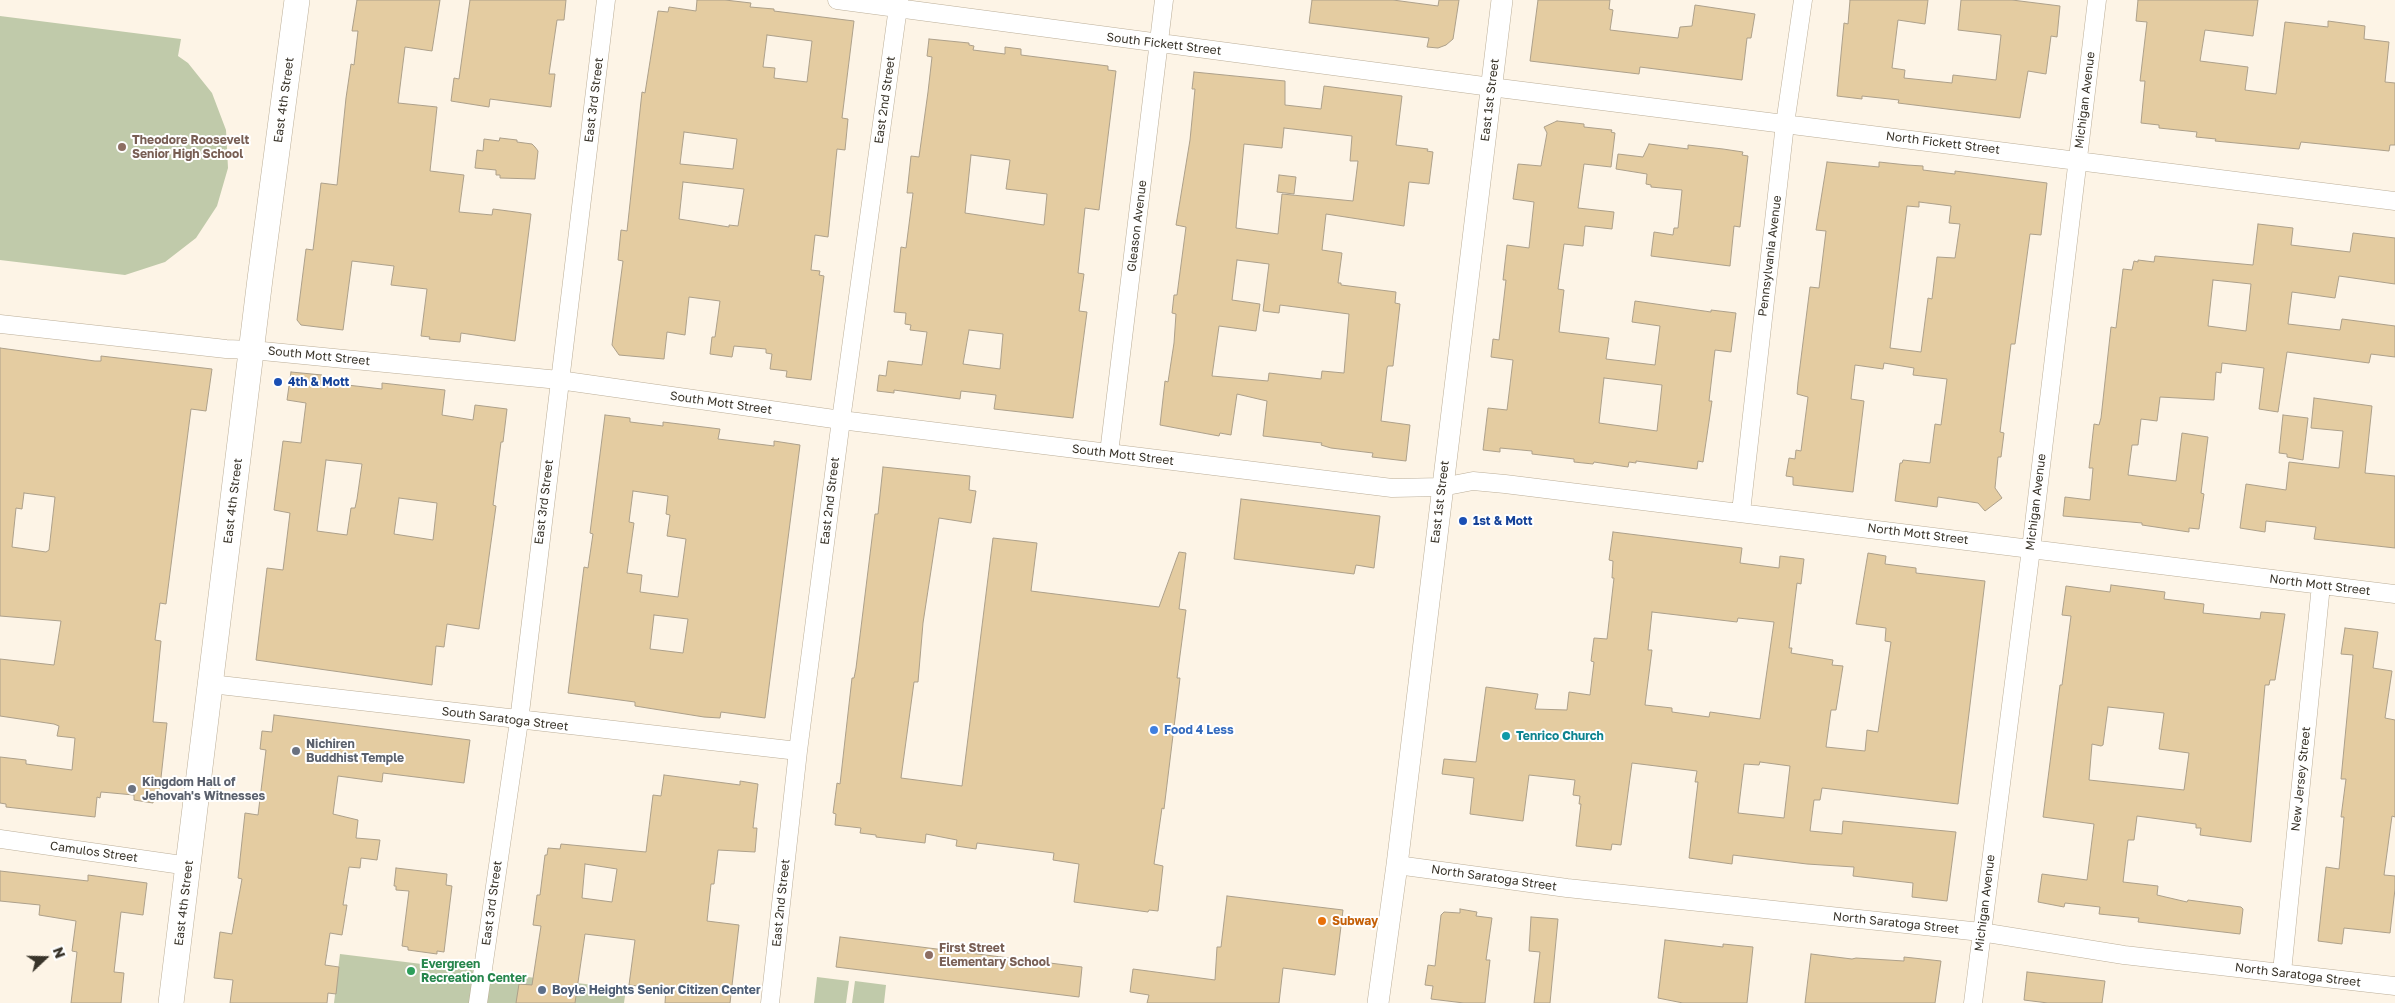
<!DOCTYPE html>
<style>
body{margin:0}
#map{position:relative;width:2395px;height:1003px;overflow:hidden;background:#fdf4e6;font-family:"Golos Text",sans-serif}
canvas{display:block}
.north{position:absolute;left:20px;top:933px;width:50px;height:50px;-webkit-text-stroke:4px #fff;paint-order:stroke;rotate:69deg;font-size:14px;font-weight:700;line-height:20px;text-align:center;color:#39342a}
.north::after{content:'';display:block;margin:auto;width:18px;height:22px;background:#39342a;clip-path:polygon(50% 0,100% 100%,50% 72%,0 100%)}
</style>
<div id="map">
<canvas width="2395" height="1003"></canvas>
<div class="north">N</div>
</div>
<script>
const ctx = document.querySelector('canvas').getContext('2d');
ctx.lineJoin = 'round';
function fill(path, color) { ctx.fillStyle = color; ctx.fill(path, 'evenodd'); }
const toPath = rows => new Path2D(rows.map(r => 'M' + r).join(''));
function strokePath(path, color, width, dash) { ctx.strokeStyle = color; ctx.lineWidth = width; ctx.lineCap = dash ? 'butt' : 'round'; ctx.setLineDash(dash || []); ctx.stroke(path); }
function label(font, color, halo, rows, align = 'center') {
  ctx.font = font + ' "Golos Text",sans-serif'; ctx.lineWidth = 4; ctx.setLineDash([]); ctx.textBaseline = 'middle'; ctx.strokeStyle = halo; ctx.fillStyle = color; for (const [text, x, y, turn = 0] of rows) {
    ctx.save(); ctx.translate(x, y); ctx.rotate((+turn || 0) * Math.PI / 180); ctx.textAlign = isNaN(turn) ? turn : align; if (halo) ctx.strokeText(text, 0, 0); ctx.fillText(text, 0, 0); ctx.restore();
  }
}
fill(toPath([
 [0,16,181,39,178,56,188,63,212,93,226,130,228,168,217,206,196,238,165,262,125,275,0,260],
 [340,954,626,989,624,1003,334,1003],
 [817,977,849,981,846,1003,814,1003],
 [855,981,886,985,884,1003,852,1003]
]), '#c0caaa');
const building = toPath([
 [357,0,440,0,432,51,405,47,398,103,437,107,430,171,464,175,459,212,492,215,493,209,531,214,515,341,461,333,460,342,429,339,430,337,421,336,427,289,391,285,394,266,352,261,343,330,301,325,297,320,306,249,313,250,321,183,337,185,346,98,351,64,354,65,358,31,352,31,357,0],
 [470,0,566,0,564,20,557,20,549,74,555,74,551,107,490,99,489,107,451,101,454,78,459,79,470,0],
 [697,0,725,0,751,3,750,7,774,9,774,11,854,21,842,118,848,119,845,150,837,149,828,237,815,235,811,270,820,271,819,275,824,276,811,380,786,377,787,371,770,369,772,354,766,353,766,349,734,346,732,357,710,354,712,337,715,337,720,301,689,297,685,335,667,332,664,359,619,355,612,345,623,261,618,260,621,230,627,231,642,92,645,93,658,11,668,12,669,7,696,11,697,0],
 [767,35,812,41,807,82,774,78,775,68,763,67,767,35],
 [684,132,737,139,733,169,680,164,684,132],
 [683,182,744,189,738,226,729,225,729,227,679,219,683,182],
 [1312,0,1393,0,1438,6,1439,0,1459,0,1453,39,1446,45,1438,48,1427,47,1429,38,1309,23,1312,0],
 [1538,0,1610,0,1609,9,1613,10,1610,30,1678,38,1680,27,1692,26,1695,5,1755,14,1751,38,1747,38,1742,80,1640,67,1639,74,1530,61,1538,0],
 [1850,0,1928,0,1925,24,1898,20,1892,68,1905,70,1904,78,1952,83,1953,75,1996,80,2001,35,1958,30,1961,0,2012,0,2060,6,2057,37,2051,36,2046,74,2028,71,2020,118,1898,103,1899,100,1862,96,1862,99,1837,96,1844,23,1848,24,1850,0],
 [2138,0,2258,0,2253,36,2205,30,2200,61,2248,67,2245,90,2276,94,2285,22,2328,27,2328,21,2365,26,2364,39,2389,42,2385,82,2395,83,2395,145,2390,145,2389,151,2301,142,2299,149,2215,141,2216,139,2196,137,2197,132,2159,128,2159,125,2141,123,2145,81,2140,81,2147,22,2136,21,2138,0],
 [929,39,969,43,969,45,974,46,973,50,1005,54,1005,47,1021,49,1021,55,1108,66,1108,70,1116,71,1099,210,1085,208,1078,273,1084,274,1079,311,1087,312,1073,418,994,409,996,395,961,391,960,399,894,390,894,393,877,391,879,375,886,376,888,361,922,365,927,332,910,330,911,325,905,324,906,313,894,312,901,247,906,248,913,193,907,193,911,156,919,157,928,92,932,57,927,56,929,39],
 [971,155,1010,160,1006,189,1047,194,1044,225,965,213,971,155],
 [969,330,1003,334,1000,369,963,364,969,330],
 [1194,72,1285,81,1285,105,1321,109,1324,86,1402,96,1396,145,1428,149,1427,151,1433,152,1429,184,1409,182,1404,226,1326,214,1322,250,1342,253,1338,283,1341,283,1341,285,1396,292,1395,303,1400,304,1393,366,1388,366,1387,368,1381,421,1410,425,1406,461,1372,457,1373,453,1331,448,1321,445,1322,443,1263,436,1267,401,1237,394,1231,435,1220,433,1219,436,1160,425,1165,381,1168,382,1174,343,1176,314,1172,313,1174,295,1177,295,1186,227,1176,225,1190,140,1195,89,1192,89,1194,72],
 [1284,128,1352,136,1350,161,1358,161,1353,201,1282,194,1278,234,1236,228,1244,144,1282,148,1284,128],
 [1237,260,1269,264,1263,311,1279,313,1280,305,1349,314,1344,373,1322,371,1321,379,1269,373,1268,381,1212,376,1219,326,1256,331,1260,304,1232,300,1237,260],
 [1557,121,1584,124,1584,127,1612,130,1611,132,1615,133,1611,167,1584,164,1578,208,1614,212,1612,229,1585,226,1583,246,1564,244,1558,289,1564,290,1559,332,1609,338,1606,359,1655,365,1660,326,1632,322,1635,301,1711,312,1711,310,1736,313,1731,352,1715,350,1709,401,1712,401,1703,462,1698,461,1697,469,1636,461,1636,463,1629,462,1628,467,1594,462,1593,464,1574,462,1574,459,1532,454,1532,451,1500,448,1500,452,1483,450,1488,408,1507,410,1513,360,1491,357,1493,339,1499,340,1506,280,1503,280,1507,245,1529,248,1534,202,1513,199,1518,164,1541,166,1547,133,1544,127,1557,121],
 [1604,378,1662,385,1657,431,1599,423,1604,378],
 [500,138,517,140,517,142,532,144,535,147,538,151,535,179,500,178,500,175,496,175,496,170,475,168,477,150,483,151,484,139,499,141,500,138],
 [1649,144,1688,149,1688,145,1723,149,1743,152,1742,155,1748,156,1740,227,1734,226,1730,266,1651,256,1654,232,1673,235,1674,228,1678,228,1682,190,1651,187,1651,185,1646,184,1647,174,1616,169,1618,154,1643,157,1649,144],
 [1827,162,1879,167,1879,162,1907,165,1923,166,1923,170,1955,174,1955,171,2047,183,2041,235,2030,234,2015,344,2011,344,2000,432,2004,433,2001,457,1998,457,1995,488,2002,498,1985,511,1978,503,1938,497,1937,507,1895,501,1900,463,1902,463,1903,460,1930,463,1935,424,1941,425,1947,379,1913,375,1914,368,1884,363,1883,369,1855,365,1851,399,1864,401,1853,492,1793,485,1793,477,1786,476,1789,458,1795,459,1796,450,1801,451,1808,397,1797,394,1798,382,1810,287,1819,288,1826,231,1816,230,1827,162],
 [1919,202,1951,206,1949,223,1960,224,1955,258,1937,257,1932,299,1928,298,1921,352,1890,348,1907,206,1919,207,1919,202],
 [1279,175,1296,177,1294,194,1277,192,1279,175],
 [2258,224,2293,228,2291,245,2350,252,2353,233,2395,238,2395,284,2339,276,2335,298,2292,292,2288,324,2340,330,2342,319,2395,326,2395,357,2371,354,2369,363,2287,352,2278,412,2259,409,2264,368,2222,363,2221,373,2216,372,2214,400,2160,397,2157,421,2141,419,2138,445,2132,445,2128,475,2176,481,2182,433,2208,437,2201,493,2204,494,2199,529,2189,528,2189,532,2142,525,2142,523,2063,516,2065,497,2090,500,2093,468,2089,468,2094,424,2099,425,2101,418,2111,327,2116,328,2123,269,2132,270,2134,261,2138,262,2138,260,2154,262,2155,256,2253,265,2258,224],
 [2213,280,2251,284,2246,331,2208,326,2213,280],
 [0,348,95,361,101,361,101,356,212,369,206,411,191,409,166,604,160,603,155,640,161,641,153,722,167,723,159,796,154,796,153,803,134,800,134,795,101,792,100,798,97,797,95,817,6,807,6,804,0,803,0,757,26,760,26,764,72,770,75,738,57,736,59,726,54,724,0,716,0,659,54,665,61,621,0,616,0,348],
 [24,493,55,497,49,550,46,552,12,547,16,508,22,509,24,493],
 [291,372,322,375,321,382,382,389,382,383,445,390,442,415,473,420,475,405,507,409,503,442,501,442,493,505,496,506,479,629,447,624,444,647,436,646,432,685,256,660,267,568,283,570,290,513,274,510,283,441,301,443,306,403,287,400,291,372],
 [326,460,362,464,357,499,355,508,351,508,347,535,317,531,326,460],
 [399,498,437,503,433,540,394,534,399,498],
 [2314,398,2372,406,2365,473,2395,476,2395,548,2314,539,2316,527,2266,521,2265,532,2240,528,2246,484,2286,490,2289,462,2339,468,2343,431,2311,428,2314,398],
 [605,415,630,418,630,422,663,426,663,422,720,429,718,439,774,446,774,441,800,445,765,718,721,712,720,718,704,717,635,706,635,702,568,693,584,567,588,568,593,534,590,533,605,415],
 [633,491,668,496,666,514,670,515,667,536,686,539,678,597,640,592,642,575,627,573,634,523,629,522,633,491],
 [654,615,688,619,683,653,650,649,654,615],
 [2283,415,2308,418,2303,460,2287,457,2287,454,2279,453,2283,415],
 [883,467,970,476,969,490,976,491,971,523,939,518,923,623,918,682,914,682,901,778,962,786,993,538,1037,543,1031,591,1159,607,1179,552,1186,553,1179,609,1186,610,1177,678,1180,678,1164,809,1162,808,1154,864,1163,866,1158,911,1149,910,1148,912,1074,902,1079,864,1053,860,1054,853,977,843,976,849,956,846,957,840,926,834,925,843,876,837,876,835,860,833,861,828,835,825,836,814,833,813,837,783,840,784,852,678,854,678,856,668,875,514,878,514,883,467],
 [1241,499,1380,516,1374,568,1356,565,1354,574,1234,559,1241,499],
 [1613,532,1742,548,1740,563,1779,568,1780,556,1804,559,1801,584,1797,583,1789,648,1792,648,1791,653,1833,660,1832,665,1843,666,1836,710,1831,710,1826,747,1865,751,1867,730,1878,732,1891,642,1885,641,1886,628,1856,624,1868,553,1886,556,1885,564,1916,568,1916,573,1985,581,1958,804,1822,788,1820,800,1814,800,1810,831,1842,834,1843,821,1956,832,1947,901,1912,897,1913,883,1853,876,1854,867,1807,864,1733,855,1732,864,1689,858,1698,782,1695,782,1697,771,1632,763,1621,845,1612,844,1611,850,1576,846,1581,804,1579,804,1580,796,1573,795,1575,780,1529,775,1523,821,1470,814,1474,778,1442,774,1444,759,1476,762,1486,687,1538,694,1535,709,1567,710,1569,692,1590,695,1594,662,1591,661,1594,638,1607,639,1614,578,1612,578,1613,561,1609,560,1613,532],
 [1652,612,1737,622,1738,618,1774,622,1760,719,1710,712,1709,717,1672,712,1672,708,1645,705,1652,650,1648,650,1652,612],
 [1760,762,1790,766,1784,818,1738,813,1744,764,1759,765,1760,762],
 [2111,585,2165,592,2164,599,2204,604,2203,613,2260,619,2261,612,2285,614,2275,680,2270,680,2269,685,2265,685,2251,842,2200,835,2201,828,2196,828,2196,824,2137,816,2134,840,2128,840,2123,882,2158,886,2157,895,2187,902,2188,900,2241,907,2243,909,2240,934,2138,922,2139,918,2099,914,2100,907,2065,903,2064,907,2038,902,2042,874,2087,880,2094,824,2043,817,2060,685,2062,685,2071,616,2062,615,2066,586,2110,592,2111,585],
 [2108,707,2164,713,2159,749,2189,753,2184,790,2089,780,2092,744,2101,746,2103,745,2108,707],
 [2345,628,2378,632,2373,668,2392,671,2385,718,2395,720,2395,817,2392,816,2384,875,2395,876,2395,889,2390,933,2344,928,2342,944,2318,941,2326,867,2339,869,2344,817,2341,817,2346,779,2341,779,2353,655,2341,654,2345,628],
 [274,715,470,740,464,783,383,773,382,782,338,776,333,814,358,820,356,838,380,840,377,860,361,858,360,868,349,867,343,905,347,905,342,935,330,933,325,965,339,967,336,994,328,993,327,1003,230,1003,233,980,214,978,220,932,232,934,242,879,238,878,245,813,258,815,266,750,260,749,262,731,272,732,274,715],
 [664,775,740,785,740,781,758,784,753,828,757,828,755,852,718,850,714,884,711,884,707,921,739,925,730,1003,665,1003,666,989,629,985,635,940,585,934,575,1003,516,1003,519,984,532,985,541,926,533,925,537,895,540,895,545,855,547,855,548,848,560,849,561,844,646,852,653,795,661,796,664,775],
 [585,864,617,869,612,902,582,898,585,864],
 [396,868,447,874,446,885,452,886,444,952,437,951,437,954,408,950,408,947,402,946,409,891,396,890,396,886,394,886,396,868],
 [0,871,88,881,88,875,147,883,143,915,121,912,114,972,124,973,121,1003,71,1003,77,952,72,951,76,921,39,915,40,905,0,901,0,871],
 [1227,896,1343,910,1335,975,1283,968,1279,1003,1147,1003,1149,995,1130,992,1133,969,1215,980,1217,947,1221,947,1227,896],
 [1460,909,1477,912,1476,916,1492,918,1486,960,1490,960,1485,1003,1464,1003,1431,999,1433,986,1425,985,1428,965,1435,966,1441,915,1444,912,1460,913,1460,909],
 [1531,917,1558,919,1550,1003,1534,1003,1540,952,1529,951,1531,917],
 [840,937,1082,967,1079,997,836,967,840,937],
 [1665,940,1723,947,1723,944,1753,947,1747,1003,1683,1003,1658,998,1665,940],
 [1811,954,1852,959,1856,958,1904,961,1904,957,1941,961,1935,1003,1805,1003,1811,954],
 [2027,972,2105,981,2102,1003,2048,1003,2024,1000,2027,972]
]);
fill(building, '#e4cca1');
strokePath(building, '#ada08a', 1);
const minor = toPath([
 [837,0,1491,87,2395,201],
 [0,324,226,349,252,350,559,380,841,420,1392,488,1442,487,1473,481,1505,484,2395,594],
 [1109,453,1164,0],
 [1741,512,1785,124,1803,0],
 [211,684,798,751],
 [0,839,189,866],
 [1397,865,1567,888,1981,932,2124,955,2395,986],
 [2282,972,2321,585],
 [478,1003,519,721,606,0],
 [770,1003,798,751,841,420,899,0],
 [1973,1003,2031,549,2097,0]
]);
const tertiary = toPath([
 [1378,1003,1397,865,1502,0]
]);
const secondary = toPath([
 [171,1003,260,279,297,0]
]);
strokePath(minor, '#bbae98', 19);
strokePath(tertiary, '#bbae98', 22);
strokePath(secondary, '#bbae98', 26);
strokePath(minor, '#fff', 18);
strokePath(tertiary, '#fff', 21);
strokePath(secondary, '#fff', 25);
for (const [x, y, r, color] of [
 [122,147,5,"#8d6e63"],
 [278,382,5,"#1a4fb4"],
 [1463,521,5,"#1a4fb4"],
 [1154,730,5,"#3f7fe0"],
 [1506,736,5,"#0f9aa8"],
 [296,751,5,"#6b7280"],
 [132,789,5,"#6b7280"],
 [1322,921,5,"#e8710a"],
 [929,955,5,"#8d6e63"],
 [411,971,5,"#2e9e5b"],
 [542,990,5,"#5c6f8a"]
]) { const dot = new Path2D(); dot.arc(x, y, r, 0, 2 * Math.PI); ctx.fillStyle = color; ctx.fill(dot); strokePath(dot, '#fff', 2); }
label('12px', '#39342a', '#fff', [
 ["South Fickett Street",1164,44,7],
 ["East 4th Street",284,100,-82],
 ["East 3rd Street",594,100,-83],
 ["East 2nd Street",885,100,-82],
 ["East 1st Street",1490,100,-83],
 ["Michigan Avenue",2085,100,-83],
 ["North Fickett Street",1943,143,7],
 ["Gleason Avenue",1137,226,-83],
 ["Pennsylvania Avenue",1770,256,-83],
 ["South Mott Street",319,356,6],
 ["South Mott Street",721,403,8],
 ["South Mott Street",1123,455,7],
 ["East 4th Street",233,501,-83],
 ["East 2nd Street",830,501,-83],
 ["East 3rd Street",544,502,-83],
 ["East 1st Street",1440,502,-83],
 ["Michigan Avenue",2036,502,-83],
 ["North Mott Street",1918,534,7],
 ["North Mott Street",2320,585,7],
 ["South Saratoga Street",505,719,7],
 ["New Jersey Street",2301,779,-84],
 ["Camulos Street",94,852,8],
 ["North Saratoga Street",1494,878,8],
 ["East 4th Street",184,903,-83],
 ["East 3rd Street",492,903,-82],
 ["East 2nd Street",781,903,-84],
 ["Michigan Avenue",1985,903,-83],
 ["North Saratoga Street",1896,923,6],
 ["North Saratoga Street",2298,975,7]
]);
label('bold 12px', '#785e54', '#fff', [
 ["Theodore Roosevelt",132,140],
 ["Senior High School",132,154],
 ["First Street",939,948],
 ["Elementary School",939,962]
], 'left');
label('bold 12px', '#164399', '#fff', [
 ["4th & Mott",288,382],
 ["1st & Mott",1473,521]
], 'left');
label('bold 12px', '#366cbe', '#fff', [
 ["Food 4 Less",1164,730]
], 'left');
label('bold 12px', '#0d838f', '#fff', [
 ["Tenrico Church",1516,736]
], 'left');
label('bold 12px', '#5b616d', '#fff', [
 ["Nichiren",306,744],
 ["Buddhist Temple",306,758],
 ["Kingdom Hall of",142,782],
 ["Jehovah's Witnesses",142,796]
], 'left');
label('bold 12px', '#c56008', '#fff', [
 ["Subway",1332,921]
], 'left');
label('bold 12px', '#27864d', '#fff', [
 ["Evergreen",421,964],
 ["Recreation Center",421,978]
], 'left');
label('bold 12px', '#4e5e75', '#fff', [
 ["Boyle Heights Senior Citizen Center",552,990]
], 'left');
</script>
